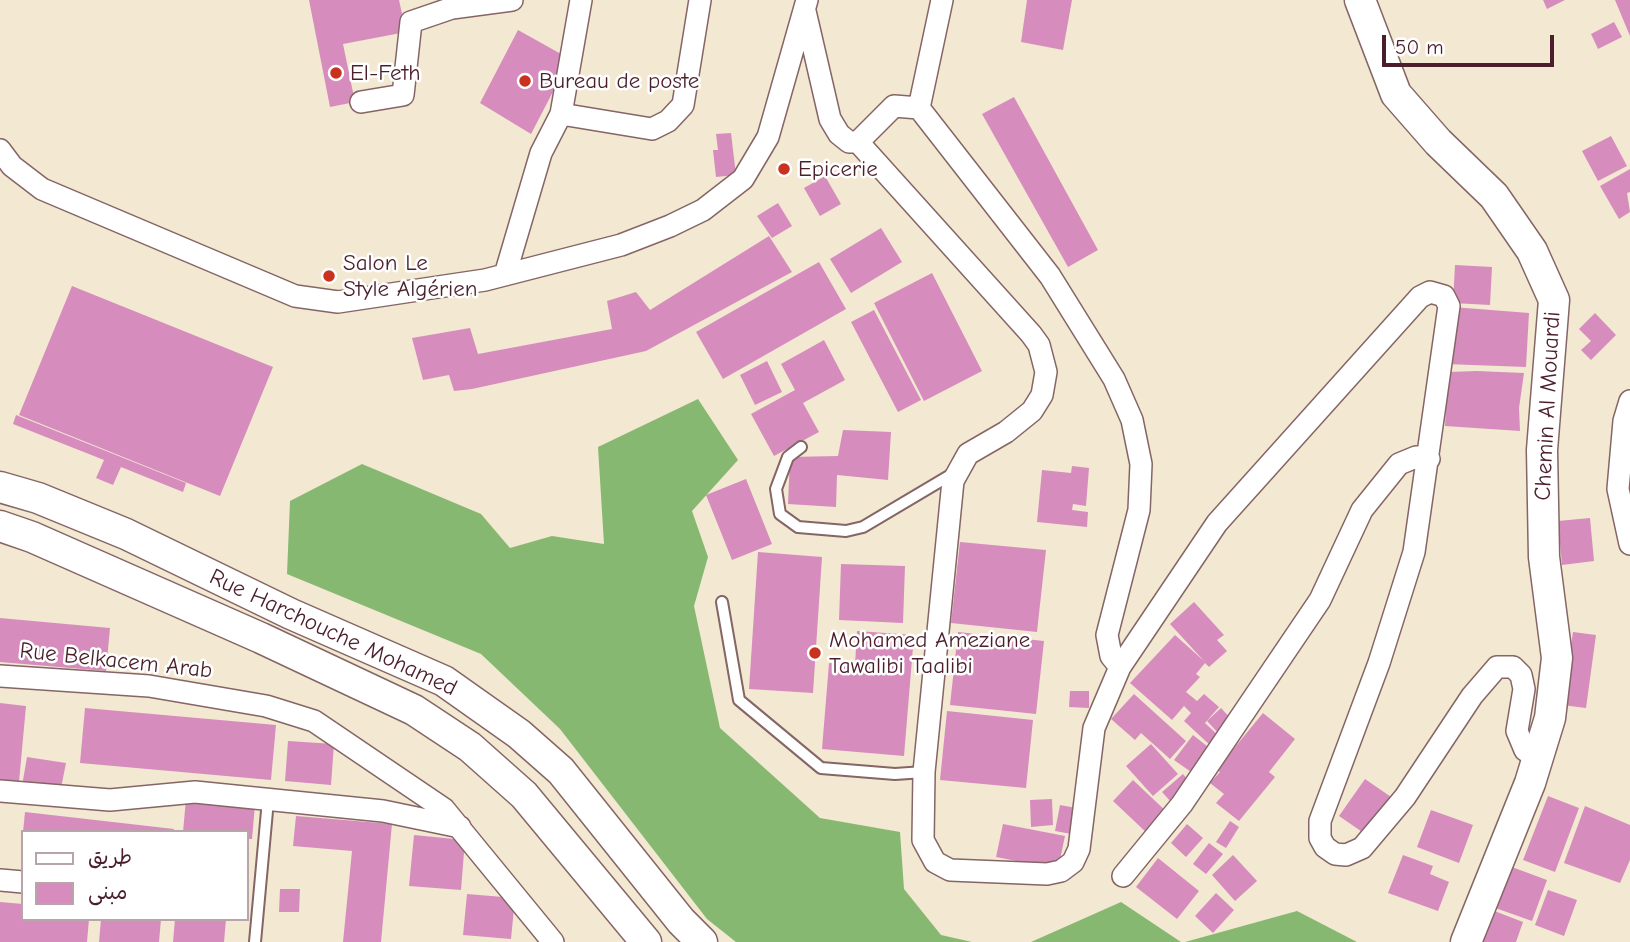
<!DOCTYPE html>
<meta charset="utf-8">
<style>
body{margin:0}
#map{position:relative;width:1630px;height:942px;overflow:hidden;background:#f3e8d1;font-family:"Comic Neue","Playpen Sans Arabic",sans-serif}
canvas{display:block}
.legend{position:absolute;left:21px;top:830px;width:228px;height:91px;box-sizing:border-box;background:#fff;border:2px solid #b7a5aa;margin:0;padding:9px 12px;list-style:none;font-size:21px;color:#4a1f2b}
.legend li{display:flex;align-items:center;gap:14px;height:35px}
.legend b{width:35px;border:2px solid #b7a5aa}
.scale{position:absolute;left:1382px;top:35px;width:172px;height:32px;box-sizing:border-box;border:4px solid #4a1f2b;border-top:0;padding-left:9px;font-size:21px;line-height:24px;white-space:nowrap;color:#4a1f2b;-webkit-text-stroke:5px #fff;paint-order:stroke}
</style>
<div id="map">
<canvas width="1630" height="942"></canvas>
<ul class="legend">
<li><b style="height:9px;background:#fff"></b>طريق</li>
<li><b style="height:19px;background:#d68dbe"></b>مبنى</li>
</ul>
<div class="scale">50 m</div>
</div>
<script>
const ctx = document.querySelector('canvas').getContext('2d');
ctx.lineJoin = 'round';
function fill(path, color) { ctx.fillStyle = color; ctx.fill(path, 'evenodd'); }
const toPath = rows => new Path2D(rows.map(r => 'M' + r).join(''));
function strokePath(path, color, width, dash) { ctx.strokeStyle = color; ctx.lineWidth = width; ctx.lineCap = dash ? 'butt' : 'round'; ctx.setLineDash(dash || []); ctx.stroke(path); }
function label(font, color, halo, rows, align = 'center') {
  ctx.font = font + ' "Comic Neue",sans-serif'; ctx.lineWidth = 5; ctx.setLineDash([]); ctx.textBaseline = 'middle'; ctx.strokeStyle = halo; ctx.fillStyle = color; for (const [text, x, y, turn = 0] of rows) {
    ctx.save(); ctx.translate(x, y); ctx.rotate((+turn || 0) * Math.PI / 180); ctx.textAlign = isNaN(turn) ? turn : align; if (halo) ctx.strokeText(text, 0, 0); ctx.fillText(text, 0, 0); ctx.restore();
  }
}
fill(toPath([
 [698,399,738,460,692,511,708,557,694,606,720,728,820,818,900,832,904,889,941,935,972,942,736,942,707,919,560,729,481,654,287,574,290,501,362,464,481,514,510,548,552,536,604,544,598,447],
 [1121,902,1181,942,1031,942],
 [1297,911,1357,942,1185,942]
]), '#87b872');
fill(toPath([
 [309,0,399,0,406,32,343,44,355,102,330,107],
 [1027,0,1072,0,1063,50,1021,42],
 [1543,0,1565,0,1547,9],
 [1615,0,1630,0,1630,36],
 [1614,22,1622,37,1598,49,1591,34],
 [518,30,570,59,531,134,480,103],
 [1014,97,1098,250,1068,267,982,114],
 [731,133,736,175,716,177,713,150,718,150,716,134],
 [1611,136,1627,166,1598,181,1582,151],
 [1630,169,1630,192,1627,193,1630,212,1619,219,1600,186],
 [825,176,841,204,820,216,804,188],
 [778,203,792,226,772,238,757,216],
 [881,228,902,262,851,293,830,259],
 [769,236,792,272,646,351,472,389,454,391,449,375,423,380,412,338,470,328,478,354,612,329,607,301,636,292,650,310],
 [819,262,846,309,723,379,696,332],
 [1455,265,1492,267,1490,305,1453,303],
 [932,273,982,371,924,401,874,303],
 [72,286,273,367,220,496,19,415],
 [1453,307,1529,313,1526,367,1445,364],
 [874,310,921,400,898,412,851,322],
 [1595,313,1616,335,1591,360,1581,350,1591,341,1579,329],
 [824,340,845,380,803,403,819,432,774,456,751,414,795,390,781,364],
 [767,361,782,392,755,405,740,375],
 [1477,371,1524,373,1519,408,1520,431,1445,426,1448,372],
 [16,415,186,483,183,492,121,467,113,485,96,478,104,460,13,424],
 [843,430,891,432,888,480,837,475,836,507,788,504,790,457,838,456],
 [1072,466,1089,468,1086,506,1073,504,1072,510,1088,512,1087,527,1037,522,1042,470,1071,473],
 [746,479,772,544,732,560,706,495],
 [1590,518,1594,561,1562,565,1558,521],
 [960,542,1046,550,1037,632,951,623],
 [758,552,822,557,813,693,749,689],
 [841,564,905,566,903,623,839,620],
 [1194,602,1224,635,1217,640,1227,651,1209,667,1205,663,1196,674,1200,677,1186,692,1197,701,1204,694,1219,707,1205,723,1221,738,1212,747,1184,721,1191,713,1184,706,1172,720,1130,683,1175,635,1204,661,1170,624],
 [0,618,110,628,106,671,0,662],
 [857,631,914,635,904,756,822,749,829,663,855,665],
 [958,632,1044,641,1036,714,950,705],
 [1573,632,1596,635,1586,708,1562,705],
 [1070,691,1089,691,1089,708,1069,707],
 [1134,694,1186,741,1170,759,1141,733,1135,740,1111,719],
 [0,703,26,706,19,782,0,780],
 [85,708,276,725,271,780,80,763],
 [1221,708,1233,721,1219,734,1207,721],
 [947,711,1033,720,1026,788,940,780],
 [1263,713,1295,739,1269,772,1275,777,1239,821,1216,803,1224,794,1210,783,1220,772,1217,769],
 [1193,735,1212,750,1194,774,1174,760],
 [288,741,334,744,331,785,285,781],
 [1151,744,1178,774,1153,796,1126,766],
 [27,757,66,763,60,793,22,786],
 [1183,774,1191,784,1171,802,1162,792],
 [1365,779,1394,799,1368,836,1339,816],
 [1133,780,1169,814,1149,835,1113,801],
 [1548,796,1579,808,1555,872,1523,860],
 [186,799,255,805,252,839,247,839,247,832,183,832],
 [1052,799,1053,825,1031,827,1030,800],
 [1060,805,1082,809,1077,835,1055,831],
 [1585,806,1630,825,1630,860,1620,883,1564,863],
 [1431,810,1473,825,1459,863,1417,847],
 [25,812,174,829,173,832,23,832],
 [296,816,392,824,381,942,343,942,352,851,293,846],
 [1230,821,1239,827,1226,848,1216,842],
 [1003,824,1065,836,1058,869,996,857],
 [1187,824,1203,838,1186,857,1171,843],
 [414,835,465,840,461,890,409,886],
 [1209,843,1223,854,1206,874,1193,864],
 [1233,855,1257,881,1235,901,1212,875],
 [1403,855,1433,866,1430,874,1449,882,1438,911,1388,893],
 [1158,858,1199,891,1177,919,1136,887],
 [1501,863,1547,880,1532,921,1487,905],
 [280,889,300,889,299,912,279,912],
 [1548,890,1577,900,1564,936,1535,925],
 [1216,893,1234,910,1213,933,1195,916],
 [467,894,515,898,511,939,463,935],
 [0,902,23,904,23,919,89,919,87,942,0,942],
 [1484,907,1523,922,1516,942,1480,942],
 [101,919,161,919,159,942,99,942],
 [175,919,226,919,224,942,173,942]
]), '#d68dbe');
const lane = toPath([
 [801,447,788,457,776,489,780,514,798,527,846,531,863,527,954,473],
 [722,602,739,700,821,768,895,774,924,772],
 [255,942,268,800]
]);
const street = toPath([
 [805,11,830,119,839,134,849,142,858,142,894,106,919,108,1050,276,1114,379,1132,420,1141,464,1139,510,1107,635,1111,656,1120,667],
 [361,102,403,95,411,22,452,8,512,0],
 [919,108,942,0],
 [561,114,581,0],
 [858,142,1031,334,1039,345,1046,372,1042,395,1032,411,1006,432,968,454,953,481,924,772,923,840,935,862,950,870,1047,874,1061,871,1073,862,1079,849,1094,728,1120,667,1217,523,1420,297,1430,292,1444,296,1449,306,1414,552,1379,663,1320,821,1320,838,1325,847,1335,854,1346,855,1362,848,1405,797,1472,696,1497,667,1513,667,1521,675,1524,689,1517,731,1525,750,1537,758],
 [0,150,12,166,42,189,295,296,338,302,485,280,621,245,670,226,703,210,743,179,768,137,807,0],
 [505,275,541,153,561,114,652,129,668,121,683,105,700,0],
 [1630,401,1624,421,1618,489,1630,544],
 [0,676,149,686,266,706,314,721,444,809,553,942],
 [0,791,110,800,195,792,383,811,460,827],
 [1123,876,1182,804,1320,600,1362,510,1399,464,1416,457,1429,459],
 [0,880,23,882]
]);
const secondary = toPath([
 [1360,0,1396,94,1438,142,1494,196,1532,251,1554,300,1542,450,1544,557,1557,658,1550,718,1530,783,1466,942],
 [0,487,38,498,126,534,291,614,444,681,519,734,561,771,681,921,702,942],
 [0,526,32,537,261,638,414,710,470,747,524,795,646,942]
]);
strokePath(lane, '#856565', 14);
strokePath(street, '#856565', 24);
strokePath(secondary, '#856565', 33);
strokePath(lane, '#fff', 10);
strokePath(street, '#fff', 21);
strokePath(secondary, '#fff', 30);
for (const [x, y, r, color] of [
 [336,73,7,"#c8321e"],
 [525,81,7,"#c8321e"],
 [784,169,7,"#c8321e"],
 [329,276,7,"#c8321e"],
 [815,653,7,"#c8321e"]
]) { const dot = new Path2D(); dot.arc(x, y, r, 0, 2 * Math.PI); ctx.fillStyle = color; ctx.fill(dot); strokePath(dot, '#fff', 2.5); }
label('23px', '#4a1f2b', '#fff', [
 ["El-Feth",350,73],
 ["Bureau de poste",539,81],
 ["Epicerie",798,169],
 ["Salon Le",343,263],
 ["Style Algérien",343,289],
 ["Mohamed Ameziane",829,640],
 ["Tawalibi Taalibi",829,666]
], 'left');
label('23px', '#4a1f2b', '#fff', [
 ["Chemin Al Mouardi",1548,406,-87],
 ["Rue Harchouche Mohamed",333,633,25],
 ["Rue Belkacem Arab",116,661,6]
]);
</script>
